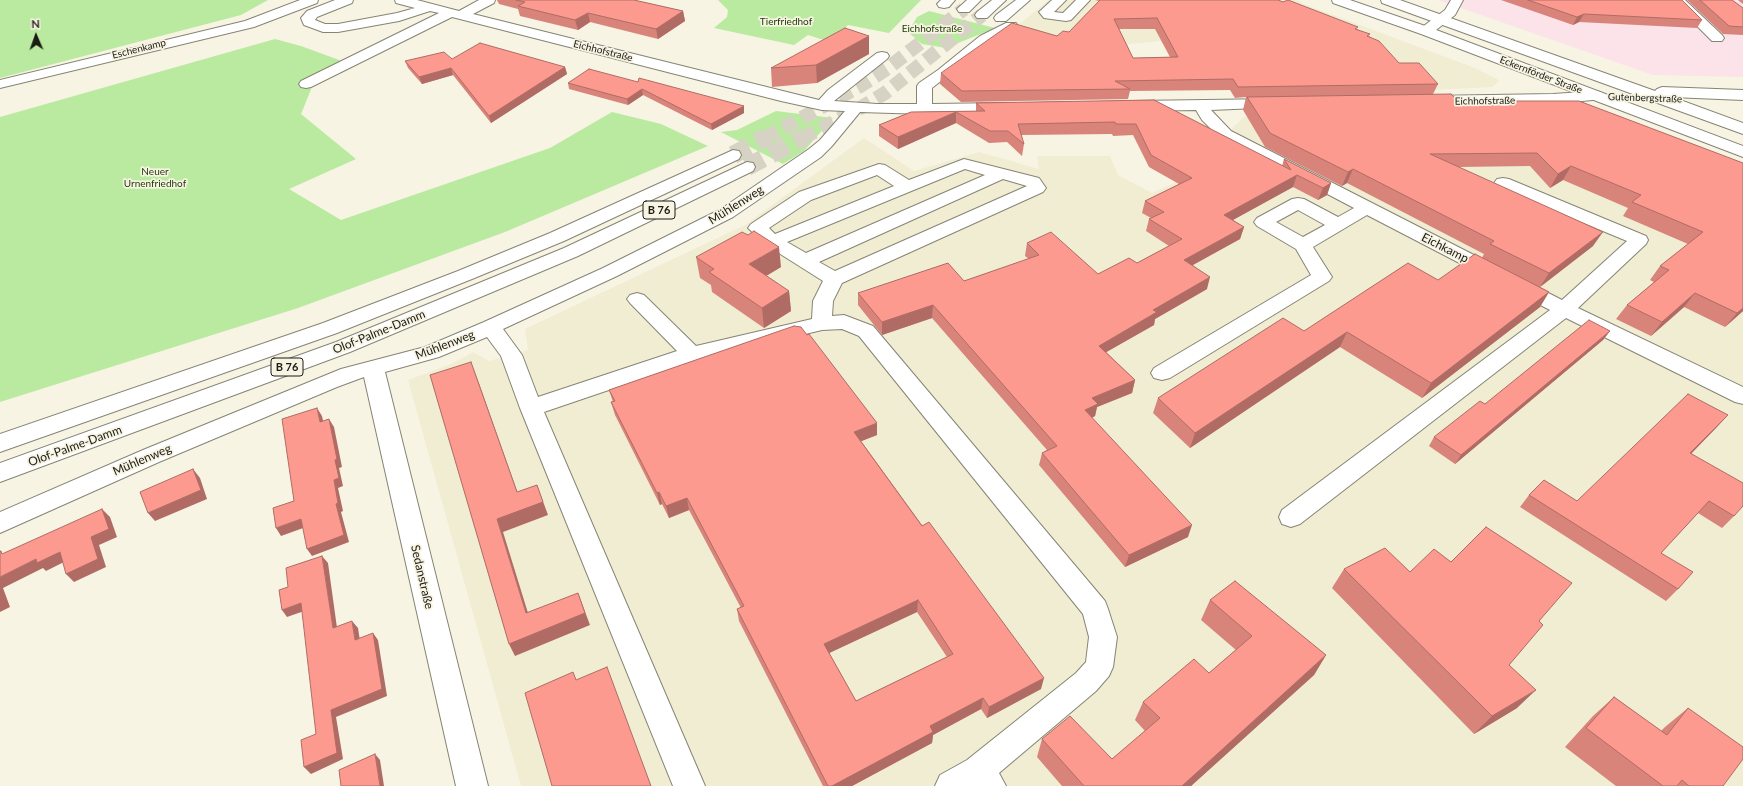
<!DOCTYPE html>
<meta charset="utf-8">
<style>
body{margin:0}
#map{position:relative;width:1743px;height:786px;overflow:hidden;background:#f7f4e3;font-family:Lato,sans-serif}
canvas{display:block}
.north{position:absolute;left:16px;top:16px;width:40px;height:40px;-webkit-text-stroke:3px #f7f4e3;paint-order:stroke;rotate:358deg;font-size:11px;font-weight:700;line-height:16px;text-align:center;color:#1c1b14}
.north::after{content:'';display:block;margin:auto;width:14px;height:18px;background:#1c1b14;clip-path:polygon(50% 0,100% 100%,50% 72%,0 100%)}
</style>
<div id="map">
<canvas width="1743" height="786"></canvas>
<div class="north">N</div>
</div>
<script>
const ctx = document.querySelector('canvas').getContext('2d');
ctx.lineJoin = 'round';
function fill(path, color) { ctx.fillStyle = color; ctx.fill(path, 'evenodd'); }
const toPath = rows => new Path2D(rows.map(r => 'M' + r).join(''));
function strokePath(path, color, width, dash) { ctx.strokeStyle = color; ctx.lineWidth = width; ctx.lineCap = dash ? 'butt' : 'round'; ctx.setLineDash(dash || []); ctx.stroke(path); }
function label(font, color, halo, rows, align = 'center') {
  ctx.font = font + ' Lato,sans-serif'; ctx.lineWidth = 3.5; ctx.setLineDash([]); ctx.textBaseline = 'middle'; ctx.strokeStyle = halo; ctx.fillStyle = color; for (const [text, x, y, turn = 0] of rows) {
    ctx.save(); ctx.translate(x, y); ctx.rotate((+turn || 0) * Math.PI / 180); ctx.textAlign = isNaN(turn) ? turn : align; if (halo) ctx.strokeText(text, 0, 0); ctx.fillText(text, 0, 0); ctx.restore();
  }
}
fill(toPath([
 [1049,0,1296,0,1302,2,1301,3,1475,68,1499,80,1493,87,1431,90,1405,63,1352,57,1230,34,1091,48,1013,29],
 [1566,113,1743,218,1743,786,521,786,408,380,451,364,473,352,489,361,528,350,525,329,745,225,864,138,914,171,979,152,1039,169,1037,156,1110,156,1118,175,1152,193,1196,173,1218,142,1244,117]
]), '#f0edd3');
fill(toPath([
 [1438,0,1743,0,1743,77,1653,75]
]), '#fce2e9');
fill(toPath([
 [0,0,268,0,241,15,0,78],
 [718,0,921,0,889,33,848,25,830,42,808,35,794,45,714,28,727,17,728,10],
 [929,11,995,28,946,48,922,44,908,32,917,17],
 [275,39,301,46,350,64,312,87,301,114,356,159,289,189,341,220,550,148,612,112,661,124,708,146,505,232,298,308,0,402,0,117],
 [776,111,833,118,804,151,783,164,721,132,737,130]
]), '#b9eaa0');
strokePath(toPath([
 [765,138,862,85,888,68,964,9],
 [802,138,857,110,885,93,982,15]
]), '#d6d3c4', 14, [14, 7]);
strokePath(toPath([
 [733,155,767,137],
 [747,167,804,137]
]), '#d6d3c4', 18, [18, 9]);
const minor = toPath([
 [300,0,318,0,317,3,254,27,0,88,0,80,245,21,300,0],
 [335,0,353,0,352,3,317,17,315,20,325,24,338,24,397,13,415,8,396,3,395,0,417,0,459,11,479,0,495,0,494,3,473,14,819,100,828,90,877,53,882,52,887,53,889,56,887,59,834,101,877,104,917,104,917,86,919,83,938,70,980,36,1006,23,1016,23,1018,26,1016,29,990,42,932,88,932,104,1005,103,1010,105,1013,108,1010,111,925,114,860,112,832,146,821,157,733,217,617,276,503,329,522,355,538,397,677,351,630,303,627,299,630,295,637,293,644,295,696,346,812,319,813,301,823,281,766,245,748,228,751,224,799,192,879,164,885,165,909,180,964,159,1039,178,1046,188,1043,192,842,283,833,301,832,316,844,315,873,326,1105,601,1108,609,1117,637,1113,667,1109,676,1096,691,999,773,1006,786,935,786,940,775,967,760,1076,673,1086,662,1089,637,1083,614,859,336,842,329,822,330,697,360,544,412,705,786,673,786,520,408,501,356,487,337,439,357,385,372,488,786,456,786,364,377,337,387,159,462,0,533,0,512,143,450,341,369,425,347,484,322,603,268,721,209,809,149,820,140,845,111,822,110,781,101,452,17,311,87,306,88,301,87,299,84,301,81,439,13,430,11,399,21,338,32,323,32,304,25,301,18,307,11,335,0],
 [965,169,985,175,806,253,787,242,965,169],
 [877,175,894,186,775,234,769,228,811,200,877,175],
 [1003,179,1027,186,835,271,819,262,1003,179],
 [1052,0,1066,0,1054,12,1063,13,1076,0,1090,0,1071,20,1066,21,1044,18,1039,12,1052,0],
 [1451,0,1463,0,1455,15,1431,34,1421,34,1419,31,1421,28,1445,10,1451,0],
 [1671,0,1685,0,1722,35,1724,38,1722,41,1712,41,1671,0],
 [1597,91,1602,93,1605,96,1602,99,1553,104,1427,106,1422,104,1419,101,1422,98,1427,96,1553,94,1597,91],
 [1275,99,1280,101,1283,104,1280,107,1211,110,1231,131,1562,300,1627,241,1497,187,1494,183,1497,179,1503,178,1509,179,1646,236,1648,240,1646,244,1578,308,1743,387,1743,404,1735,402,1566,318,1300,524,1291,527,1282,524,1279,517,1282,510,1550,310,1367,215,1313,247,1332,277,1329,281,1170,378,1162,380,1154,378,1151,373,1154,368,1311,275,1296,249,1257,226,1254,222,1257,218,1292,199,1298,198,1304,199,1338,217,1354,208,1219,137,1202,120,1196,110,1135,111,1130,109,1127,106,1130,103,1135,101,1275,99],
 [1298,210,1325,225,1303,237,1276,222,1298,210]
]);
const major = toPath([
 [1332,0,1350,0,1431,28,1743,146,1743,157,1421,34,1333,3,1332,0],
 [1381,0,1400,0,1655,91,1657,89,1662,87,1743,90,1743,100,1672,97,1743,123,1743,134,1382,3,1381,0]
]);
const highway = toPath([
 [941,0,955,0,949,7,944,8,939,7,937,4,941,0],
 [967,0,981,0,969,12,959,12,957,9,967,0],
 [992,0,1006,0,987,18,977,18,975,15,977,12,992,0],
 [1016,0,1030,0,1006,21,996,21,994,18,996,15,1016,0],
 [733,150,739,151,741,155,739,159,564,241,472,279,337,333,0,452,0,434,323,323,458,271,550,233,733,150],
 [747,162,753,163,755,167,753,171,578,256,350,352,0,482,0,463,336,342,564,248,747,162]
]);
strokePath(minor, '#868474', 2);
strokePath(major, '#868474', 2);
strokePath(highway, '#868474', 2);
fill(minor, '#fff');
fill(major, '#fff');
fill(highway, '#fff');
fill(toPath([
 [497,0,634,0,683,11,685,21,658,39,590,22,578,30,520,16,518,9,499,4],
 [1095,0,1278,0,1357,29,1369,36,1399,63,1438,84,1433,94,1458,101,1743,163,1743,311,1725,327,1684,307,1651,336,1616,319,1627,305,1654,282,1650,280,1660,266,1688,244,1623,216,1628,208,1563,180,1550,188,1530,166,1459,167,1593,246,1540,287,1549,292,1540,307,1422,398,1340,347,1190,448,1153,413,1158,398,1304,331,1438,280,1482,258,1484,254,1347,183,1342,186,1265,147,1243,110,1246,97,1235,98,1230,90,1130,91,1128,99,961,102,940,84,941,73,1069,32,1099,1],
 [1119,29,1155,29,1170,57,1133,58],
 [1501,0,1682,0,1702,20,1697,28,1579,22,1573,25],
 [1687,0,1732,0,1743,8,1743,35,1723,34],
 [1738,0,1743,0,1743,4],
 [869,36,869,54,817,83,772,87,771,68],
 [405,61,565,67,567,74,491,123,453,75,422,84,408,68],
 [638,82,744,106,744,113,712,130,643,95,628,105,569,89,568,83],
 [1154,100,1282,166,1284,159,1331,183,1327,195,1318,200,1293,187,1233,220,1244,227,1240,239,1193,265,1207,289,1155,319,1154,325,1106,352,1135,380,1132,393,1097,407,1095,416,1092,418,1188,537,1125,567,1039,465,1042,453,1047,450,932,318,882,335,858,305,858,293,964,281,1029,259,1025,256,1027,243,1098,274,1137,263,1169,246,1146,231,1149,219,1151,218,1142,213,1145,201,1179,184,1149,167,1133,135,1113,136,1112,134,1021,135,1024,144,1022,156,1007,142,989,143,956,123,898,149,879,136,879,125,911,112,976,111,976,103],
 [696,257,781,267,766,276,789,291,791,311,764,328,712,292,711,285,700,278],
 [1610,331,1603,340,1455,464,1429,446,1434,437,1485,404],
 [609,390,877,435,861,441,1041,689,987,718,981,709,933,735,932,743,852,786,823,786,739,621,737,609,741,608,689,510,669,518,662,504,660,505,615,415,611,402,613,402],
 [917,612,947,657,856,701,829,653],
 [1728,415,1691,454,1734,516,1722,528,1698,513,1661,553,1678,589,1666,601,1520,507,1529,495,1577,501],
 [1344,569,1410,572,1539,621,1509,665,1517,708,1474,734,1332,588],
 [1210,600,1326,655,1314,675,1191,786,1062,786,1037,757,1042,739,1112,759,1145,731,1135,720,1143,702,1209,673,1236,650,1201,620],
 [1614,697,1661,731,1665,727,1688,708,1723,786,1616,786,1565,747,1593,716]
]), '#d9847b');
fill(toPath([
 [683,11,685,21,658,39,656,29],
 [588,13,590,22,578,30,575,20],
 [1584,14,1579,22,1573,25,1577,17],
 [869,36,869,54,817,83,816,65],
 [565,67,567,74,491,123,489,116],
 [451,68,453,75,422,84,419,77],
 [642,89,643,95,628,105,627,99],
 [744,106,744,113,712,130,711,124],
 [956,112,956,123,898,149,898,137],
 [1571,166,1563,180,1550,188,1558,174],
 [1353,169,1347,183,1342,186,1348,172],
 [1297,175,1293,187,1220,227,1224,215],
 [1331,183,1327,195,1318,200,1323,188],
 [1244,227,1240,239,1180,272,1184,260],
 [1603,232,1593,246,1540,287,1549,273],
 [779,247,781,267,751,285,749,264],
 [1210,277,1207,289,1155,319,1154,325,1096,358,1099,346,1153,310],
 [789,291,791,311,764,328,762,308],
 [1549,292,1540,307,1422,398,1431,383],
 [1695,293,1684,307,1651,336,1662,322],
 [933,305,932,318,882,335,882,322],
 [1743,308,1743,311,1725,327,1737,313],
 [1610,331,1603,340,1455,464,1461,455],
 [1347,332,1340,347,1190,448,1195,433],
 [471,362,476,375,522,505,517,492],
 [1135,380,1132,393,1097,407,1095,416,1082,422,1085,410,1092,398],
 [317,408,322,416,325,430,320,422],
 [1728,415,1717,427,1679,466,1690,453],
 [329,419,334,427,342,467,339,468,343,486,338,488,343,511,341,512,349,542,312,556,307,549,336,504,334,480,335,460],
 [877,423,877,435,854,444,854,432],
 [193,469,200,478,207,499,155,521,148,513],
 [537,485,548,515,503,532,532,626,526,613,497,519],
 [659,492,662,504,660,505,657,493],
 [687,498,689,510,669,518,666,506],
 [102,509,110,517,117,537,99,545,106,567,74,582,66,574,91,537],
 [301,519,306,527,281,536,276,528],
 [1192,525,1188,537,1125,567,1129,555],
 [60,552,68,560,46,571,43,568,3,588,10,607,0,612,0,577,36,559],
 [322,556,328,563,338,635,333,628],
 [578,593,590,625,515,656,509,644],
 [918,600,917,612,825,655,824,644],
 [301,603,307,610,287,617,282,610],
 [352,621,358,628,361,647,355,640],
 [373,633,378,640,387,696,336,717,343,759,311,774,304,767,331,710],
 [1326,655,1314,675,1191,786,1182,786],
 [1044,678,1041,689,987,718,989,707],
 [1536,690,1517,708,1474,734,1492,716],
 [983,698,981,709,933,735,932,743,852,786,832,786,930,726],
 [375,754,380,760,384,786,380,786]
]), '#b06c64');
const building = toPath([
 [516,0,634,0,683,11,656,29,588,13,575,20,518,6,525,2,516,0],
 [1100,0,1278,0,1283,2,1288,0,1358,27,1355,29,1370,34,1367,36,1379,41,1399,63,1419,63,1438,84,1238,87,1233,79,1115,81,1130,89,962,91,941,73,1012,23,1057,36,1063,31,1069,32,1100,0],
 [1157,18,1178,57,1133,58,1114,19,1157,18],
 [1528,0,1682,0,1702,20,1584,14,1577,17,1528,0],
 [1700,0,1732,0,1743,8,1743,27,1729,26,1700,0],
 [845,28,869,36,816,65,771,68,845,28],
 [480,43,565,67,489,116,451,68,419,77,405,61,444,52,452,59,480,43],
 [589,69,638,82,639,78,744,106,711,124,642,89,627,99,568,83,589,69],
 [1451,94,1458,101,1579,101,1743,163,1743,308,1737,313,1695,293,1662,322,1627,305,1669,270,1660,266,1703,232,1632,202,1641,195,1571,166,1558,174,1537,153,1430,154,1603,232,1549,273,1490,244,1494,241,1353,169,1348,172,1270,133,1247,97,1451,94],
 [1154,100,1291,170,1284,159,1331,183,1323,188,1297,175,1224,215,1244,227,1184,260,1210,277,1153,310,1157,312,1099,346,1135,380,1092,398,1098,404,1085,410,1192,525,1129,555,1042,453,1057,446,933,305,882,322,858,293,948,263,964,281,1039,255,1027,243,1051,232,1098,274,1129,258,1137,263,1182,239,1149,219,1164,212,1145,201,1192,178,1151,155,1136,124,1116,124,1115,122,1018,124,1024,144,1008,131,990,131,956,112,898,137,879,125,911,112,985,111,976,103,1154,100],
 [754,231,779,247,749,264,789,291,762,308,709,272,714,269,696,257,742,232,748,235,754,231],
 [1475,254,1549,292,1431,383,1347,332,1195,433,1158,398,1283,318,1304,331,1408,263,1438,280,1475,254],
 [1589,320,1610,331,1461,455,1434,437,1480,401,1485,404,1589,320],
 [794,326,801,327,807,335,809,334,877,423,854,432,922,526,929,522,1044,678,989,707,983,698,930,726,933,732,832,786,828,786,737,609,744,606,687,498,666,506,659,492,657,493,611,402,615,401,609,390,794,326],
 [918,600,953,654,856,701,824,644,918,600],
 [471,362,517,492,537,485,543,502,497,519,526,613,578,593,585,613,509,644,430,375,471,362],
 [1688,394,1728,415,1690,453,1743,483,1743,506,1734,516,1709,501,1661,553,1693,572,1678,589,1529,495,1544,480,1577,501,1688,394],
 [317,408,320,422,329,419,337,459,335,460,339,478,334,480,338,503,336,504,344,535,307,549,301,519,276,528,273,508,294,501,282,419,317,408],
 [193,469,201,490,148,513,140,492,193,469],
 [102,509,109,529,91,537,98,559,66,574,60,552,37,563,36,559,0,577,0,551,1,551,2,554,102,509],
 [1486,527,1572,583,1539,621,1543,625,1509,665,1536,690,1492,716,1344,569,1385,548,1410,572,1434,549,1451,562,1486,527],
 [322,556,333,628,352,621,355,640,373,633,382,689,331,710,337,753,304,767,301,740,316,734,301,603,282,610,279,590,288,587,286,568,322,556],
 [1235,581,1326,655,1182,786,1084,786,1042,739,1070,716,1112,759,1160,718,1143,702,1194,659,1209,673,1252,636,1210,600,1235,581],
 [607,667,651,786,552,786,525,693,573,672,576,680,607,667],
 [1614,697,1667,735,1688,708,1743,747,1743,759,1723,786,1689,786,1682,780,1677,786,1663,786,1586,728,1614,697],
 [375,754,380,786,341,786,339,770,375,754]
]);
fill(building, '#fc9a8f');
strokePath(building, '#b06c64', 1);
label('10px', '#183800', '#f7f4e3', [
 ["Tierfriedhof",786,22],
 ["Eichhofstraße",932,29],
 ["Neuer",155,172],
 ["Urnenfriedhof",155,184]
]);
label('10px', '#1c1b14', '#f7f4e3', [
 ["Eschenkamp",139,49,-14],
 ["Eichhofstraße",603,51,14],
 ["Eckernförder Straße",1541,75,21],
 ["Gutenbergstraße",1645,98,2],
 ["Eichhofstraße",1485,101,-1]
]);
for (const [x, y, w] of [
 [659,210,32],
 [287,367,32]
]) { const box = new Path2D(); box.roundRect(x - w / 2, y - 9, w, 18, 3); ctx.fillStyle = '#f7f4e3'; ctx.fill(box); strokePath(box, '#1c1b14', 1); }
label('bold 11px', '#1c1b14', null, [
 ["B 76",659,210],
 ["B 76",287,367]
]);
label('12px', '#1c1b14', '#f7f4e3', [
 ["Mühlenweg",736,205,-32],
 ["Eichkamp",1445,248,27],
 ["Olof-Palme-Damm",379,332,-22],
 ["Mühlenweg",445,345,-21],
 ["Olof-Palme-Damm",75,446,-20],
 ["Mühlenweg",142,460,-23],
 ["Sedanstraße",422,577,77]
]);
</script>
